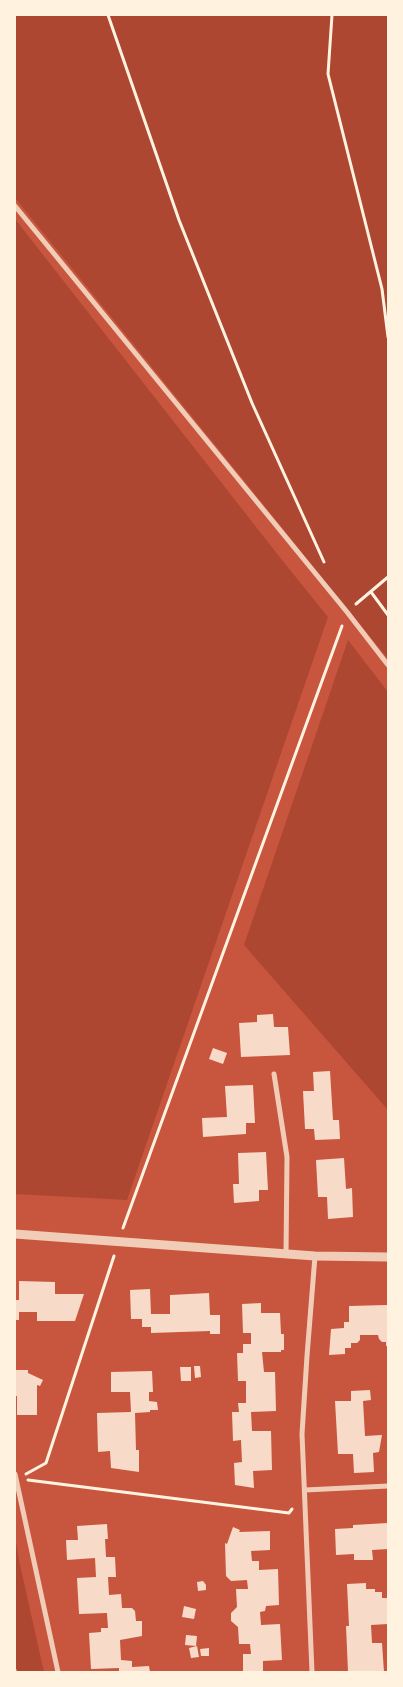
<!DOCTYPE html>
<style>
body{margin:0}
#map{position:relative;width:403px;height:1687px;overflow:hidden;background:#c8553d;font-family:Arial,sans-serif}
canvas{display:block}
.frame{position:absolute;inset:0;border:16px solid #fff3e0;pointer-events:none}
</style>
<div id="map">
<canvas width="403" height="1687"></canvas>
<div class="frame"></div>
</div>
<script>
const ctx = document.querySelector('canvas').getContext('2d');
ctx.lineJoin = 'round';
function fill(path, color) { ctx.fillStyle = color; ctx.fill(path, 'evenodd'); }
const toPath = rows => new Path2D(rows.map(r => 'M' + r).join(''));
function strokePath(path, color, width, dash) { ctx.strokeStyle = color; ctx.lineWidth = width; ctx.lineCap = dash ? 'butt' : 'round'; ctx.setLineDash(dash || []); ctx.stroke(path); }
fill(toPath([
 [15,15,388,15,388,659,334,592,347,612,292,540,15,198],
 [15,219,282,560,328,617,127,1200,15,1194],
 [348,640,388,692,388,1110,244,945],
 [15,1537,20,1565,44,1672,15,1672]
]), '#ae4732');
fill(toPath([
 [273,1014,274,1027,288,1027,290,1055,241,1057,239,1023,257,1022,257,1015],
 [213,1048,227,1053,223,1064,209,1059],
 [330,1071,333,1120,339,1120,340,1139,315,1140,314,1129,305,1129,303,1091,314,1091,313,1072],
 [253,1085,255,1123,246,1123,246,1134,203,1137,202,1118,227,1117,225,1086],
 [266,1152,268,1190,259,1190,259,1201,234,1203,233,1184,239,1184,238,1153],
 [344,1158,346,1189,352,1188,353,1217,328,1219,327,1197,318,1197,316,1160],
 [19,1281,55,1282,55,1294,84,1294,75,1321,37,1321,37,1312,19,1312,19,1320,15,1320,15,1300,19,1300],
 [150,1289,151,1314,170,1314,170,1295,209,1293,210,1315,220,1315,220,1334,210,1334,210,1331,151,1333,151,1327,142,1327,142,1319,131,1319,130,1290],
 [261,1303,261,1313,280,1313,281,1334,284,1334,284,1350,281,1350,281,1352,262,1352,264,1372,275,1372,276,1411,251,1412,252,1431,271,1431,272,1470,253,1471,254,1488,235,1485,234,1463,242,1462,241,1440,233,1441,232,1412,239,1412,238,1403,246,1403,246,1381,238,1381,237,1353,243,1353,243,1344,251,1344,251,1333,243,1333,242,1304],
 [387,1305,388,1346,386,1346,386,1342,382,1342,379,1339,378,1335,360,1335,360,1340,357,1343,351,1343,351,1348,345,1348,345,1354,329,1355,331,1329,344,1328,344,1322,349,1322,349,1306],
 [194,1366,200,1366,201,1377,195,1378],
 [180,1367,191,1367,191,1381,181,1381],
 [15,1370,28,1370,28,1373,43,1380,40,1386,37,1385,37,1415,17,1415,17,1396,15,1396],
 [152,1371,153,1392,149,1392,149,1401,157,1402,158,1410,150,1410,150,1412,135,1413,136,1450,139,1450,139,1472,111,1468,110,1451,98,1452,97,1413,131,1412,130,1392,111,1392,111,1372],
 [370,1390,371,1400,363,1401,365,1436,382,1435,379,1452,373,1453,374,1472,354,1473,353,1454,338,1454,335,1401,351,1401,351,1391],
 [388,1523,388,1549,372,1550,373,1560,354,1560,354,1554,336,1555,335,1529,353,1528,353,1525],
 [107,1524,108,1539,105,1539,106,1557,115,1557,116,1577,108,1577,109,1595,121,1594,122,1608,132,1608,135,1611,136,1621,142,1621,142,1636,120,1640,121,1660,132,1661,132,1667,149,1666,150,1672,119,1672,119,1668,91,1669,89,1633,101,1632,101,1628,108,1628,107,1613,79,1614,77,1578,96,1577,95,1558,67,1560,66,1540,78,1540,77,1526],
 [233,1527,240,1530,239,1532,270,1531,270,1550,251,1551,252,1561,259,1561,259,1570,278,1569,279,1605,266,1606,265,1611,260,1612,261,1625,280,1624,282,1660,263,1661,263,1672,243,1672,243,1654,251,1654,250,1644,239,1644,238,1627,231,1621,231,1613,237,1607,236,1589,248,1589,247,1580,231,1581,226,1576,225,1543,227,1544],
 [203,1581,206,1585,206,1590,198,1591,197,1582],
 [366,1583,366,1589,375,1589,375,1592,382,1592,382,1598,388,1598,388,1624,371,1625,372,1643,382,1643,384,1672,348,1672,346,1626,349,1626,347,1584],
 [184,1606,196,1609,194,1619,182,1617],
 [186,1635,197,1636,196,1646,185,1645],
 [197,1646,199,1657,191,1658,189,1648],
 [209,1648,209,1656,201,1656,200,1649]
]), '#f7dbc8');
strokePath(toPath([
 [108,15,179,220,252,403,324,562],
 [332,15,328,74,382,289,388,337],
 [371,592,388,615],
 [356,604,388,577],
 [123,1228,342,626],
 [26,1474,46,1463,114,1256],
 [28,1480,289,1513,292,1509],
 [15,1670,15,1672]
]), '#fff3e0', 3);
strokePath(toPath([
 [15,206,347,612,388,665],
 [274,1074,287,1157,286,1254],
 [15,1474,58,1672],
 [305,1490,388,1486],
 [312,1672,302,1434,307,1356,315,1256]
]), '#f1ccb7', 5);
strokePath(toPath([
 [15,1234,315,1256,388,1257]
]), '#f1ccb7', 9);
</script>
